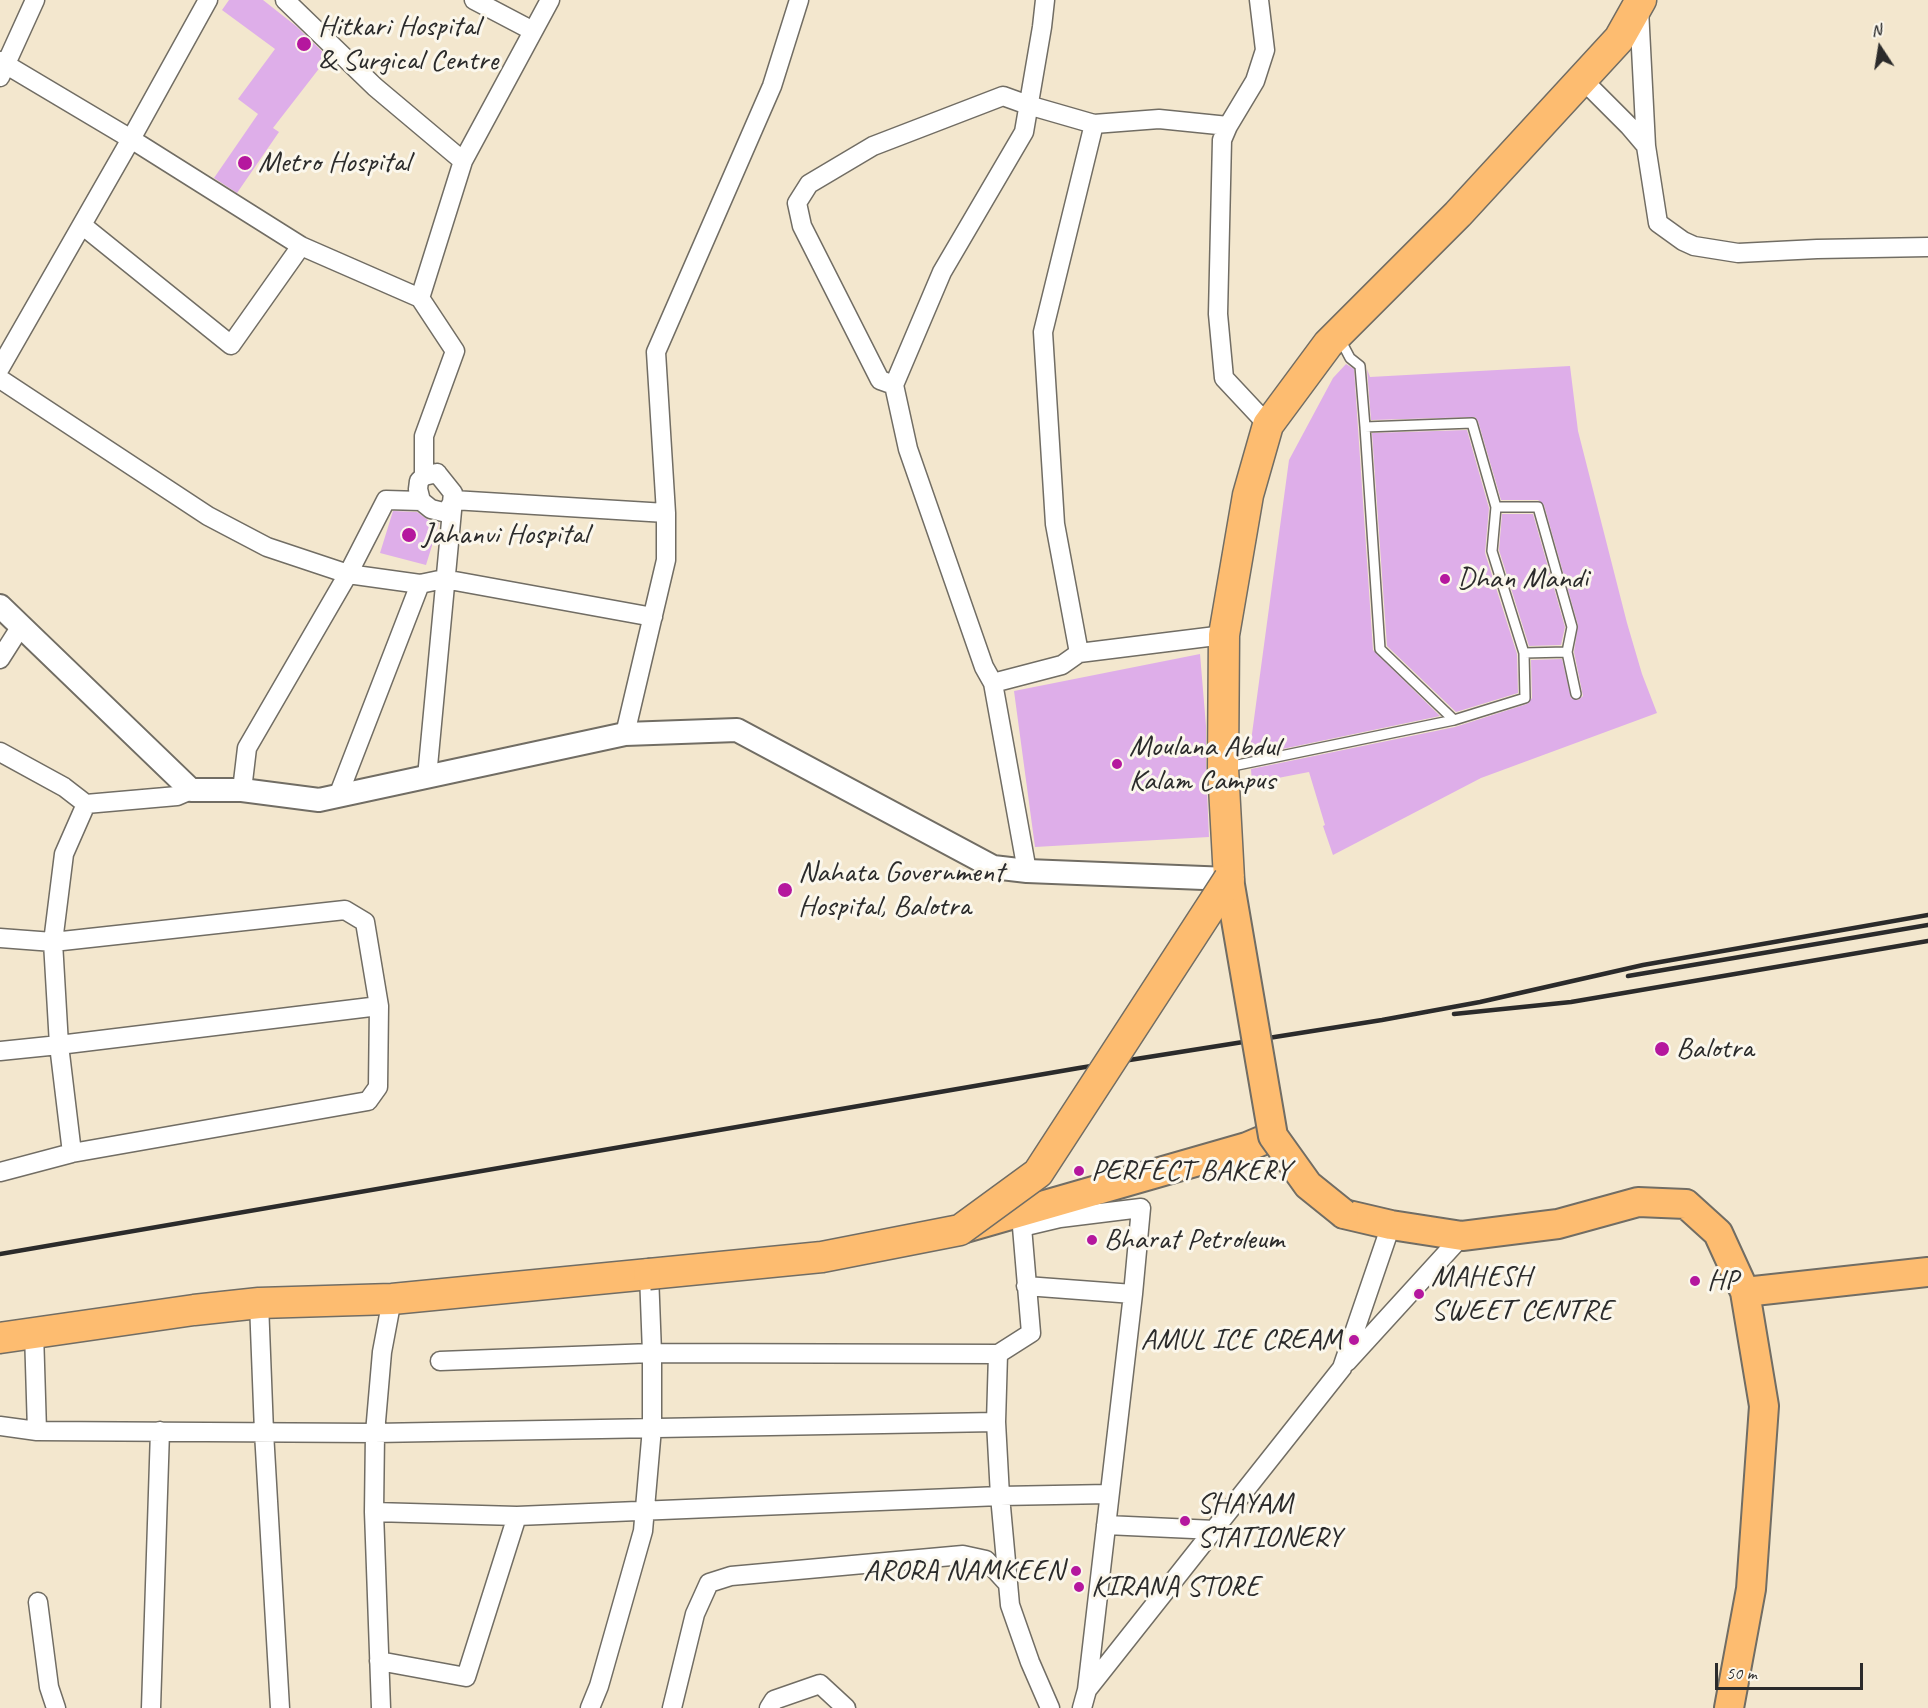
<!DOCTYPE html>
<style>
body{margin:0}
#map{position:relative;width:1928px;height:1708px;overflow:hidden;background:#f3e7ce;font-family:Caveat,sans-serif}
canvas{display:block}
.north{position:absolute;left:1850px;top:18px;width:60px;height:60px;-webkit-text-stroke:4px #fbf7ec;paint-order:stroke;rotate:348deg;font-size:16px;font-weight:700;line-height:24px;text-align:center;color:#2b2b2b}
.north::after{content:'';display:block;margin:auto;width:21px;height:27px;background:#2b2b2b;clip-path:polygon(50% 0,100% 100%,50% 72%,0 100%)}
.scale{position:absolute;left:1715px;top:1663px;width:148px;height:27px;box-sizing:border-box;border:3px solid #2b2b2b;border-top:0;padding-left:8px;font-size:18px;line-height:21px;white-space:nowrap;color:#2b2b2b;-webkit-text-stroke:4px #fbf7ec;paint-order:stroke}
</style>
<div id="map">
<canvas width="1928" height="1708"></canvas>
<div class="north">N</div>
<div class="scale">50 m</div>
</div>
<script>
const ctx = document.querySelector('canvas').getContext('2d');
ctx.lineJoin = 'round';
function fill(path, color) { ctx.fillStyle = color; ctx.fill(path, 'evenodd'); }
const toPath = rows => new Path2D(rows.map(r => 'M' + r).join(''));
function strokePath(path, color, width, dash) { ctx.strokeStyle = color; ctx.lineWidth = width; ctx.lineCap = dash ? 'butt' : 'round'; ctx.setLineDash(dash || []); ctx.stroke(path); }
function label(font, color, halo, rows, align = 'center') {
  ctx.font = font + ' Caveat,sans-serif'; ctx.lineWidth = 6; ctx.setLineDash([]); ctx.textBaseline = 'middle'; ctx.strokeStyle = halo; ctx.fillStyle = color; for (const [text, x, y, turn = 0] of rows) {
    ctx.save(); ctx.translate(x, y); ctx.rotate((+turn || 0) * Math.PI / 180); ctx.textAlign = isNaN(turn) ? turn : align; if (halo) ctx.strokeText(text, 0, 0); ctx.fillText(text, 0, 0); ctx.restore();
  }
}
fill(toPath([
 [229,0,263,0,296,26,328,57,273,128,279,132,237,193,214,178,258,114,238,99,275,49,222,10],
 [1346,364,1354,369,1373,650,1440,716,1249,756,1289,460,1333,378],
 [1570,366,1578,431,1627,623,1642,674,1657,713,1481,778,1333,855,1323,826,1325,825,1309,772,1252,783,1251,769,1455,727,1527,704,1532,698,1531,660,1562,659,1571,698,1578,700,1583,696,1574,652,1578,625,1544,505,1538,500,1501,500,1478,421,1475,417,1371,420,1367,369,1370,377],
 [1467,430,1489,508,1485,553,1517,654,1518,693,1456,712,1387,646,1372,433],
 [393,511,417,512,428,520,439,523,426,565,380,553],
 [1502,514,1533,514,1565,627,1561,645,1529,646,1499,550],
 [1200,654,1206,726,1206,769,1209,837,1035,847,1014,691]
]), '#deaee9');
const service = toPath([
 [1340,339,1350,358,1360,366,1365,427,1380,649,1454,720,1525,698,1524,653,1492,551,1496,507,1472,423,1365,427],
 [1496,507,1538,507,1572,627,1567,652,1524,653],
 [1567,652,1576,694],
 [1228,767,1454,720]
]);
const minor = toPath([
 [285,0,375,87,463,161],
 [474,0,533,31],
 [1259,0,1265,50,1255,81,1228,126,1222,140,1218,314,1224,378,1268,425],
 [1639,9,1646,146,1658,223,1683,241,1694,246,1738,253,1817,249,1928,247],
 [0,61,131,139,301,246,420,298],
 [0,77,35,0],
 [1582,79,1629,126,1646,146],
 [82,225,231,345,301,246],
 [0,368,131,139,208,0],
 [0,379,208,516,267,547,348,574,420,584,444,579,653,617],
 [894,385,880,380,802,226,797,203,809,184,873,146,1003,96,1028,105,1094,124,1159,119,1228,126],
 [437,473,453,493,452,503,447,511,443,512,431,509,421,501,418,489,419,481,424,476,437,473],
 [424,476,424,436,455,351,420,298,463,161,550,0],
 [1079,653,1055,524,1043,332,1094,124],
 [0,659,21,626],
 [993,683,1062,665,1079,653,1224,635],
 [625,734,666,560,666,513,656,352,772,86,799,0],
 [0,752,64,787,86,804,177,796,191,790],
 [427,777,453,500,666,513],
 [242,790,247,748,348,574,386,500,421,501],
 [338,796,420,584],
 [1027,871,993,683,984,667,908,449,894,385,942,272,1024,132,1042,27,1045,0],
 [0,938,53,942,345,910,365,922,379,1006,378,1087,368,1101,72,1153,0,1172],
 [0,1051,59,1045,379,1006],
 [72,1153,59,1045,53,942,64,854,86,804],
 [1026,1286,1133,1294],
 [259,1303,264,1432,280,1708],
 [34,1332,37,1431],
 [440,1361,652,1353,998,1354],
 [1347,1362,1462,1236],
 [0,1426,37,1431,375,1433,996,1422],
 [374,1512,517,1516,1000,1496,1109,1494],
 [1106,1525,1215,1530],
 [38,1602,49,1687,56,1708],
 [379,1661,466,1677,517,1516],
 [1087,1690,1342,1368,1391,1225],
 [151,1708,160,1431],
 [381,1708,374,1512,375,1433,382,1352,392,1299],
 [590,1708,599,1686,643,1531,652,1428,652,1353,649,1274],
 [672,1708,695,1614,709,1583,731,1576,963,1555,986,1560,1008,1584],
 [769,1708,774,1700,820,1684,846,1708],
 [1050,1708,1030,1662,1010,1605,1000,1496,996,1422,998,1354,1031,1333,1022,1227,1060,1218,1141,1208,1133,1294,1087,1690,1082,1708]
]);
const tertiary = toPath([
 [0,606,191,790,242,790,319,800,625,734,737,730,993,867,1027,871,1229,879]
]);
const primary = toPath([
 [1344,1214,1391,1225,1462,1236,1558,1224,1638,1202,1686,1204,1718,1233,1745,1292,1764,1406,1751,1589,1729,1708],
 [965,1228,1247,1147,1273,1136],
 [1745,1292,1928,1272]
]);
const trunk = toPath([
 [1229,879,1223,768,1224,635,1248,495,1268,425,1328,344,1458,214,1619,39,1641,0],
 [0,1338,194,1310,259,1303,392,1299,649,1274]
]);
strokePath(service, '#716d64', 12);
strokePath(minor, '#716d64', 21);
strokePath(tertiary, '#716d64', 26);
strokePath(primary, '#716d64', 32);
strokePath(trunk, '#716d64', 33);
strokePath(service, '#fff', 9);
strokePath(minor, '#fff', 18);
strokePath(tertiary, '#fff', 22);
strokePath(primary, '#fdbc70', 28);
strokePath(trunk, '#fdbc70', 30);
strokePath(toPath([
 [1628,976,1928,925],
 [1454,1014,1571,1002,1928,941],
 [0,1254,1079,1068,1382,1020,1480,1002,1643,965,1928,915]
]), '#2b2b2b', 4.5);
const primaryBridge = toPath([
 [1229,879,1273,1136,1308,1185,1344,1214]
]);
const trunkBridge = toPath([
 [649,1274,822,1257,960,1230,1038,1173,1229,879]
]);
strokePath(primaryBridge, '#716d64', 32, []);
strokePath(trunkBridge, '#716d64', 33, []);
strokePath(primaryBridge, '#fdbc70', 28);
strokePath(trunkBridge, '#fdbc70', 30);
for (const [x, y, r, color] of [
 [304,44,8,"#b5179e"],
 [245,163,8,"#b5179e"],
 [409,535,8,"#b5179e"],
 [1445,579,6,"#b5179e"],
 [1117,764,6,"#b5179e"],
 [785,890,8,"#b5179e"],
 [1662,1049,8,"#b5179e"],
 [1079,1171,6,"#b5179e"],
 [1092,1240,6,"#b5179e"],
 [1695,1281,6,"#b5179e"],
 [1419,1294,6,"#b5179e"],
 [1354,1340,6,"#b5179e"],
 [1185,1521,6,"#b5179e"],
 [1076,1571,6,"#b5179e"],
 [1079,1587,6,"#b5179e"]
]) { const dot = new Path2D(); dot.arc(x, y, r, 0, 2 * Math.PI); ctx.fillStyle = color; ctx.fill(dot); strokePath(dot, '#fbf7ec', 2); }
label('30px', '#2b2b2b', '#fbf7ec', [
 ["Hitkari Hospital",318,27],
 ["& Surgical Centre",318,61],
 ["Metro Hospital",258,163],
 ["Jahanvi Hospital",422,535],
 ["Dhan Mandi",1457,579],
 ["Moulana Abdul",1129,747],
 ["Kalam Campus",1129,781],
 ["Nahata Government",798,873],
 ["Hospital, Balotra",798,907],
 ["Balotra",1676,1049],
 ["PERFECT BAKERY",1091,1171],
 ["Bharat Petroleum",1104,1240],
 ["MAHESH",1431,1277],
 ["SWEET CENTRE",1431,1311],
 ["HP",1707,1281],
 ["AMUL ICE CREAM",1342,1340,"right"],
 ["SHAYAM",1197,1504],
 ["STATIONERY",1197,1538],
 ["ARORA NAMKEEN",1064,1571,"right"],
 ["KIRANA STORE",1091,1587]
], 'left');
</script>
